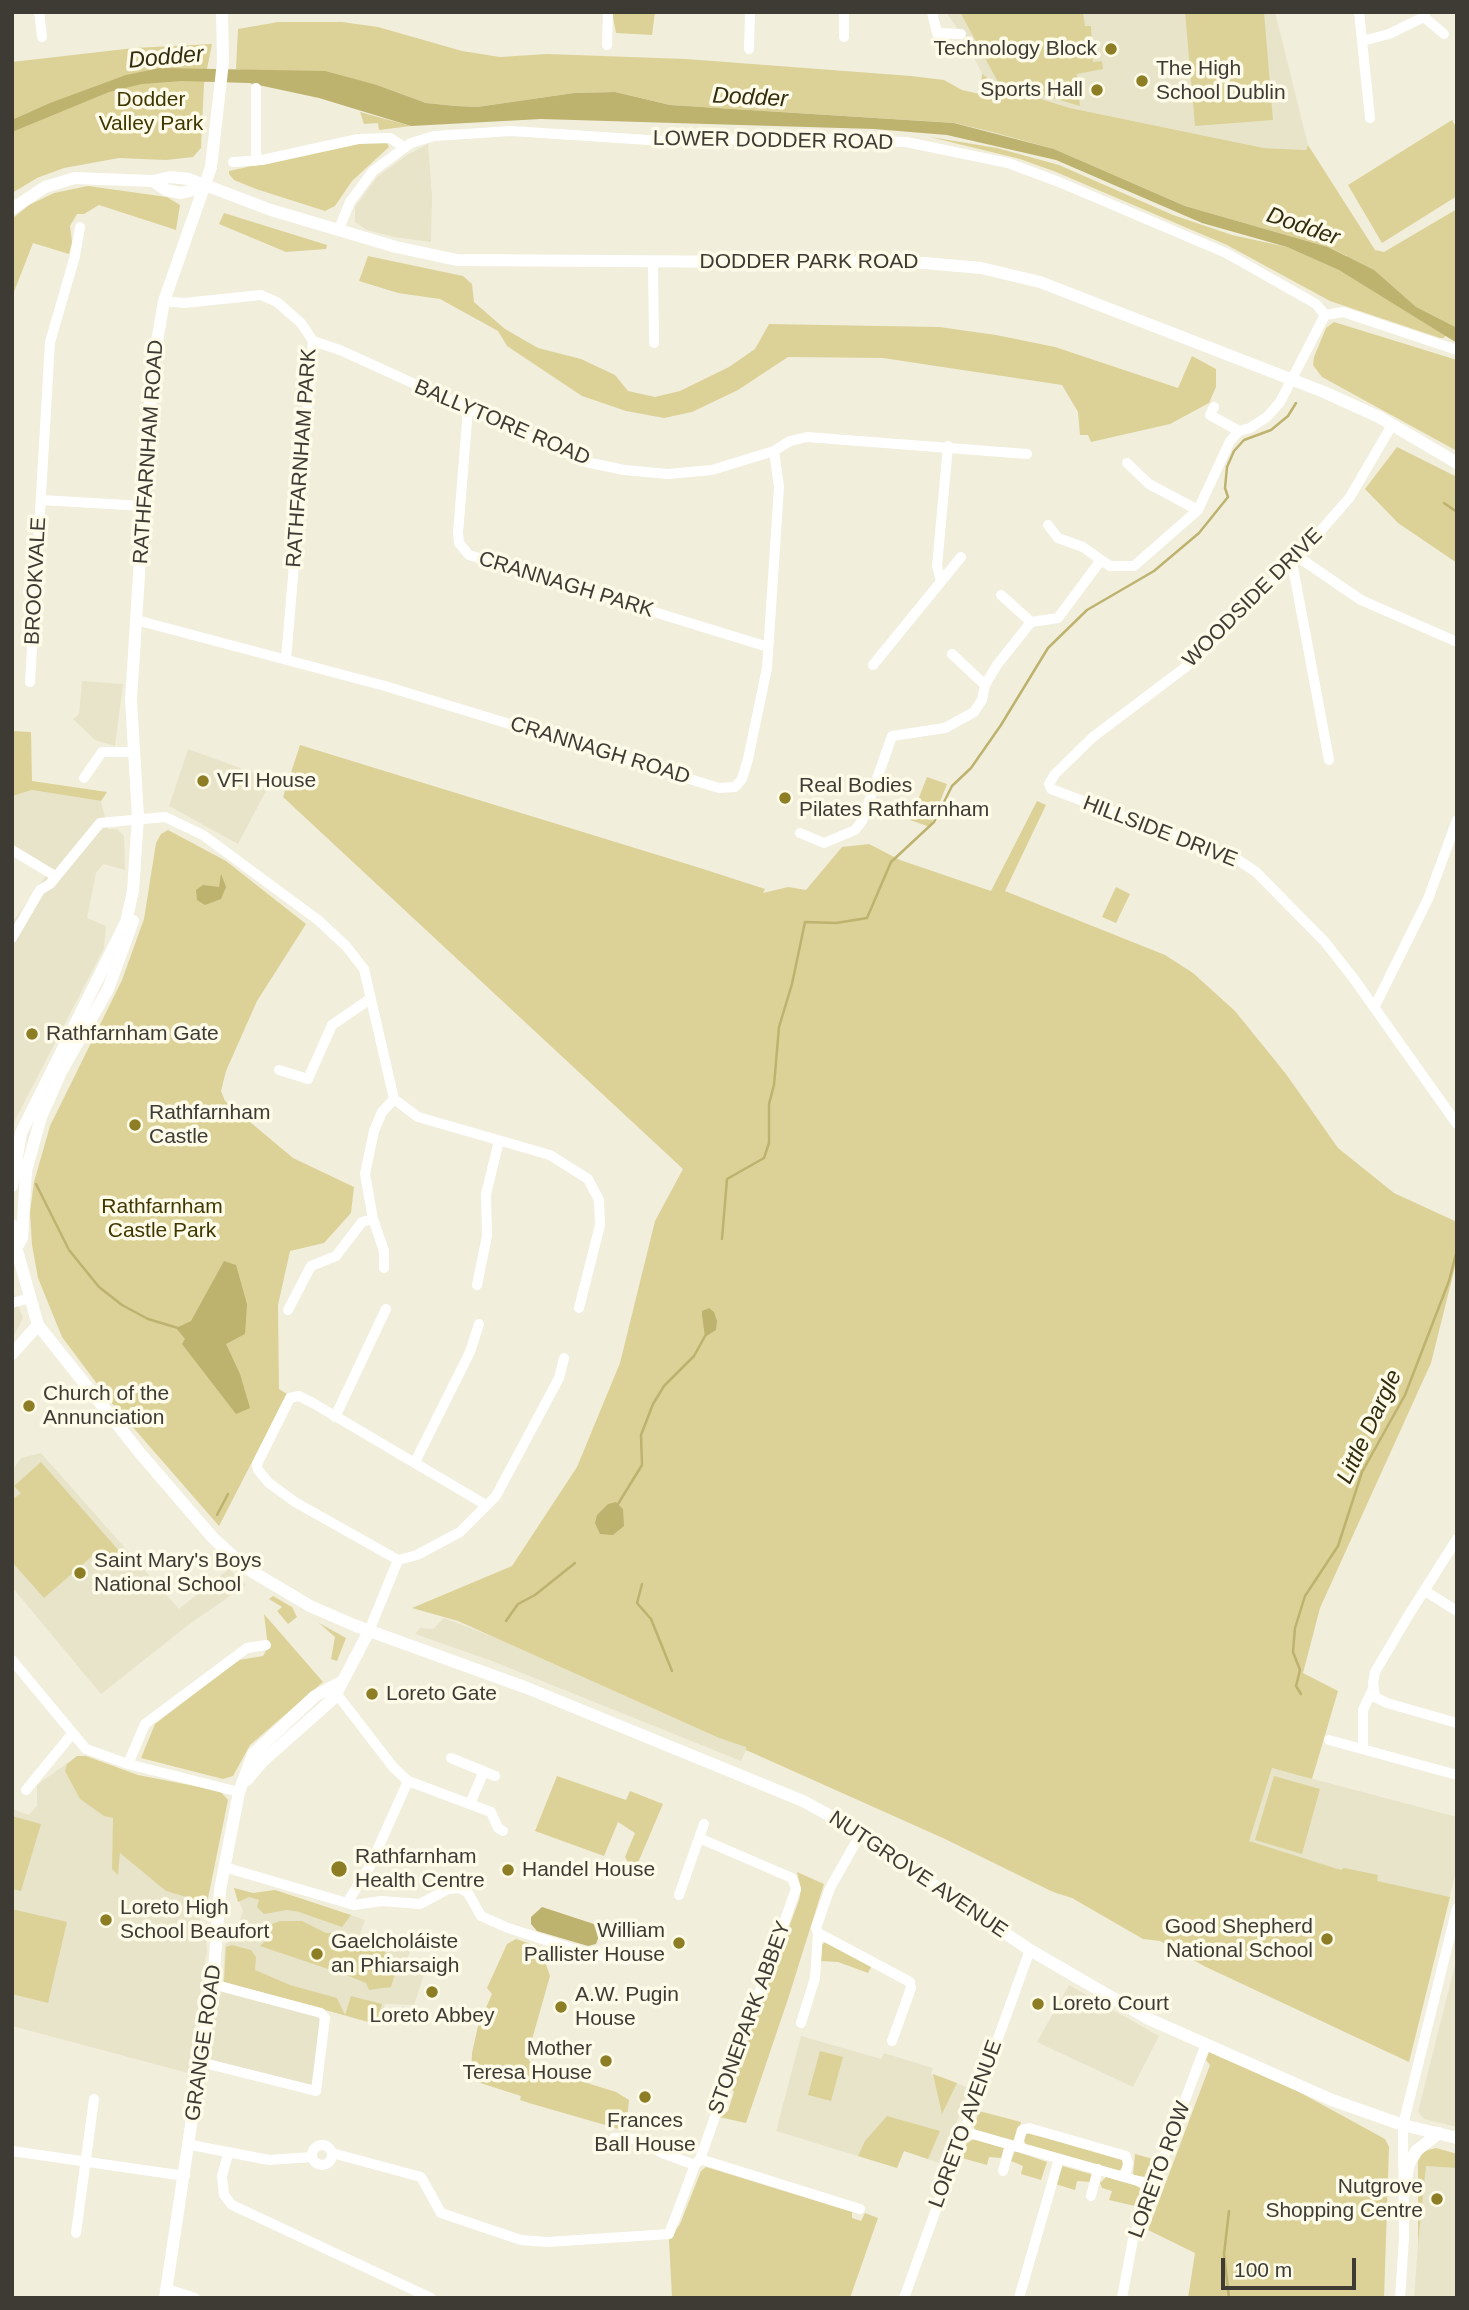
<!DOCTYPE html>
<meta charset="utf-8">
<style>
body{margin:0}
#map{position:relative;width:1469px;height:2310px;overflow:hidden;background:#f1eedc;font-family:Arial,sans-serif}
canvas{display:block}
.frame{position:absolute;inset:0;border:14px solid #3d3b34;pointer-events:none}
.scale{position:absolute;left:1221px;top:2258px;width:135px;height:32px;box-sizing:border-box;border:4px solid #3d3b34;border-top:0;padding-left:9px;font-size:21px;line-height:24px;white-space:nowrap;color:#3d3b34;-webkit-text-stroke:5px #fefbe9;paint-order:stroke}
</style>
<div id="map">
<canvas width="1469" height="2310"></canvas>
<div class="frame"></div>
<div class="scale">100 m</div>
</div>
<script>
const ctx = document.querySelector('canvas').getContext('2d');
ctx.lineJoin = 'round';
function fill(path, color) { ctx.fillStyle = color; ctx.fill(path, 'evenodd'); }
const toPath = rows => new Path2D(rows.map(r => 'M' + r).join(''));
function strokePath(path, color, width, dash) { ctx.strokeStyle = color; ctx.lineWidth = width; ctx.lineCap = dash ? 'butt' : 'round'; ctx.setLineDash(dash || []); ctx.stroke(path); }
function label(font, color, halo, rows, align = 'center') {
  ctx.font = font + ' Arial,sans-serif'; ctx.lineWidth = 7; ctx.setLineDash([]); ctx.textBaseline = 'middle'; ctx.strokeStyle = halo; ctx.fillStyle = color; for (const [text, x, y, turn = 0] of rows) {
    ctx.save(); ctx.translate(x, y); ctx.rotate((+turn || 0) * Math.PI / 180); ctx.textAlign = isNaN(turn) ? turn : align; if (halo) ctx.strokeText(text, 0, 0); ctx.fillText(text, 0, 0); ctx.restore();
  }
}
fill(toPath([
 [946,12,1275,12,1308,145,1306,150,1264,148,1070,108,999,86,982,74,966,41],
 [428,144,432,196,431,242,394,237,367,230,355,222,355,207,377,177,407,155],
 [82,681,123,684,115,746,95,740,73,719,79,714],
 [188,749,254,773,268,787,238,844,169,806],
 [32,790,101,801,108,829,117,829,124,836,125,870,103,864,96,873,87,918,106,926,104,948,12,1126,12,923,50,870,12,847,12,796],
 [12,1288,23,1318,12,1339],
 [41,1453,179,1609,229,1569,246,1585,191,1623,101,1694,12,1587,12,1471,21,1458],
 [444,1618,496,1638,719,1738,747,1747,746,1750,741,1761,492,1661,415,1634,420,1628,433,1629],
 [77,1756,224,1804,199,1925,205,1927,207,1951,188,2073,12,2026,12,1809,29,1815,37,1806,37,1785],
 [1272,1768,1457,1817,1457,1867,1409,2062,1204,1966],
 [234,1888,253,1893,275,1890,365,1920,360,1934,411,1948,407,1960,427,1966,414,2005,385,2004,378,2025,223,1981,225,1944,234,1940,243,1911],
 [1457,1957,1457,2127,1424,2119,1418,2112],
 [1069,1985,1159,2036,1133,2087,1037,2042],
 [218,1989,320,2015,314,2083,307,2087,208,2061],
 [801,2036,881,2059,884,2053,933,2068,931,2074,969,2088,942,2164,904,2151,897,2168,776,2131],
 [1436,2148,1457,2154,1457,2298,1414,2298,1418,2244,1418,2161]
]), '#e8e4ca');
fill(toPath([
 [612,12,655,12,652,35,616,33],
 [960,12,1083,12,1085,26,1091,26,1093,62,1102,61,1103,69,1077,74,1080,106,998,82],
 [1185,12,1264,12,1273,120,1195,126],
 [278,22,342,22,378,27,462,51,500,57,547,54,686,59,911,76,944,80,962,90,980,94,982,74,999,86,1070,108,1264,148,1306,150,1308,145,1375,250,1384,252,1457,209,1457,328,1451,326,1444,338,1440,338,1330,301,1227,245,1056,172,1020,159,930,137,997,148,1059,165,1173,215,1232,235,1287,247,1338,269,1347,256,1328,247,1185,206,1054,149,992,132,955,123,670,105,615,92,574,93,477,107,456,106,426,103,377,85,236,69,238,29],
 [212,44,204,84,201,148,193,157,166,160,119,158,64,168,37,178,12,193,12,62,134,48],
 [360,112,378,117,411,126,379,130,378,123,364,124],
 [1452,120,1457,129,1457,196,1382,243,1348,185],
 [356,143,387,143,389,147,352,181,335,206,325,211,256,189,234,180,229,174,229,171],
 [88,186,167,197,180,205,176,230,99,205,84,214,77,214,70,226,72,242,69,254,33,243,12,297,12,219,29,205,54,193],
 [224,213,327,245,326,249,286,252,219,224],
 [368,256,463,276,472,284,474,302,505,329,538,348,581,359,615,375,628,391,655,397,680,391,729,367,755,349,769,324,939,327,996,335,1055,347,1178,388,1192,356,1216,369,1216,387,1209,403,1170,424,1091,442,1088,435,1080,435,1078,412,1062,385,883,358,788,357,738,390,692,412,664,418,626,411,582,396,507,346,498,331,440,299,398,293,359,281],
 [1334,322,1457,360,1457,451,1322,377,1313,365,1314,357,1326,328],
 [1397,447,1457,477,1457,563,1398,523,1365,489],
 [12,731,31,732,32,781,107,792,101,801,32,790,12,796],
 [300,745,700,868,765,889,763,893,788,887,806,890,842,847,869,844,900,860,991,891,1037,801,1046,805,1005,891,1165,955,1193,973,1235,1011,1286,1074,1338,1148,1394,1193,1457,1222,1457,1259,1431,1363,1320,1608,1303,1673,1338,1691,1312,1779,1272,1768,1249,1841,1341,1870,1344,1868,1378,1875,1377,1881,1450,1897,1409,2062,1204,1966,1160,1941,1143,1939,1072,1898,1053,1892,945,1839,746,1750,746,1747,719,1738,458,1621,412,1608,512,1566,577,1467,620,1363,655,1221,683,1169,283,797],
 [927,777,947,784,930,827,910,820],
 [168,830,226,861,306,924,257,1001,226,1071,221,1091,225,1101,293,1158,354,1187,351,1213,324,1243,290,1251,278,1305,279,1389,287,1394,219,1526,110,1401,62,1337,38,1278,32,1245,30,1212,34,1182,50,1126,122,980,144,919,156,843,161,834],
 [1116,887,1130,894,1116,923,1102,917],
 [41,1462,120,1552,107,1564,97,1552,44,1598,12,1562,12,1500,21,1493,14,1486],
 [273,1596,292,1607,297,1617,288,1624,277,1611,282,1607,269,1599],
 [264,1614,323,1682,250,1745,233,1776,223,1779,141,1758,155,1724,239,1660,263,1656,268,1647],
 [319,1623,346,1638,337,1661,331,1659,335,1637],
 [77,1756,86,1756,138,1775,220,1791,228,1800,207,1903,166,1891,120,1853,118,1875,112,1869,113,1818,104,1816,80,1799,65,1771,67,1764],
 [557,1776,626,1800,630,1791,663,1804,634,1872,625,1857,635,1833,618,1822,604,1856,535,1831],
 [1274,1776,1320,1789,1302,1854,1255,1840],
 [12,1816,41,1824,21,1891,12,1889],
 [797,1872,824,1884,788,1999,746,2123,719,2117,728,2111,734,2092,730,2087,799,1900,801,1889],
 [234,1888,253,1893,275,1890,351,1915,342,1927,299,1912,287,1910,264,1914,257,1907,259,1900,249,1897,238,1902],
 [12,1909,67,1922,48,2003,12,1994],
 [280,1921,302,1921,326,1933,336,1933,385,1952,398,1964,391,1987,369,1990,366,1983,346,1975,260,1946,270,1937,272,1924],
 [516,1939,540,1947,550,1976,527,2057,533,2066,616,2092,629,2100,626,2131,529,2103,520,2100,521,2096,471,2080,472,2053,478,2026,492,1994,487,1988,507,1944],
 [825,1942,872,1965,868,1973,838,1962,821,1961,821,1946],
 [232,1945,251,1950,256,1957,255,1970,290,1985,337,1998,345,2015,351,1996,382,2004,376,2024,224,1982,226,1947],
 [1215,2046,1385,2139,1389,2147,1384,2298,1188,2298,1195,2253,1148,2230,1210,2065,1206,2060,1209,2052],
 [820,2051,843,2057,831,2101,808,2095],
 [933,2074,957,2083,942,2114],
 [979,2111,1021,2122,1017,2137,1012,2142,976,2132,974,2127],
 [887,2116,940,2131,928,2159,904,2151,897,2168,858,2156,865,2141],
 [1026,2133,1122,2158,1124,2165,1119,2171,1026,2145,1024,2140],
 [974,2139,1004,2148,1001,2158,989,2157,987,2165,962,2158,967,2143],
 [1436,2148,1457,2154,1457,2168,1426,2166,1418,2244,1418,2161,1424,2151],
 [1015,2151,1047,2162,1041,2180,1021,2174,1023,2166,1011,2161],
 [1135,2154,1153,2159,1146,2177,1133,2175],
 [1062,2166,1094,2175,1091,2182,1077,2181,1075,2190,1055,2184],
 [706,2167,852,2212,852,2218,861,2221,865,2213,878,2218,850,2298,672,2298,669,2239,680,2224,701,2171],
 [1107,2176,1132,2183,1141,2189,1135,2206,1109,2200,1112,2191,1102,2188,1100,2183]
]), '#dcd298');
fill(toPath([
 [160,68,325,71,377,85,426,103,456,106,477,107,574,93,615,92,670,105,954,123,1054,149,1185,206,1328,247,1374,270,1416,307,1457,328,1457,343,1339,270,1287,247,1202,223,1056,160,947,135,874,129,541,119,411,126,319,98,249,83,181,81,142,84,109,92,12,132,12,120,50,103,126,75],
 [221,874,226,887,221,899,205,905,197,900,196,890,203,885,219,887],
 [224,1261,236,1265,247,1304,245,1334,226,1344,240,1374,250,1408,236,1414,182,1344,185,1339,176,1328,191,1321],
 [709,1308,714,1312,717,1321,716,1330,705,1337,702,1315,702,1311],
 [616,1502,623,1509,624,1526,613,1535,600,1534,595,1523,597,1515,608,1504],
 [542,1907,597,1925,600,1933,596,1944,588,1946,537,1931,531,1924,531,1917]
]), '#beb26f');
strokePath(toPath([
 [1444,503,1457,512],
 [36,1184,68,1248],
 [722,1239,727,1179,764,1158,769,1143,769,1104,774,1085,779,1027,792,984,805,922,836,923,867,918,891,862,934,822,952,786,971,768,1001,725,1048,648,1087,610,1154,571,1199,533,1228,497,1225,488,1227,467,1234,451,1244,440,1271,430,1288,416,1296,403],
 [69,1250,99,1287,122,1305,148,1319,178,1328],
 [618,1504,642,1465,641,1435,653,1404,664,1386,694,1356,705,1336],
 [217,1515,228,1494],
 [642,1584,637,1603,651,1619,672,1671],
 [506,1621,518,1604,535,1595,575,1563],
 [1301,1694,1296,1686,1300,1670,1293,1652,1295,1628,1305,1596,1338,1546,1362,1472,1405,1395,1449,1281,1457,1250],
 [1229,2211,1224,2254,1229,2298]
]), '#beb26f', 2.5);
strokePath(toPath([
 [39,12,42,37],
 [932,12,937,33,961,34],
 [1359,12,1370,118],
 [1425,12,1424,17,1444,34],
 [844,37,844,13],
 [1362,41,1389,34,1424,17],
 [607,45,608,12],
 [749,49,750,12],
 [256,88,256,161],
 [233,162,262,160,358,139,390,138,404,147],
 [339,229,350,202,373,171,411,143,434,136,511,131,664,141,792,138,906,142,1008,163,1059,182,1226,253,1316,304,1325,315],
 [653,262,654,343],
 [164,301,184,303,261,295,277,302,301,323,313,341,286,659],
 [313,341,340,350,586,462,624,470,668,474,712,470,774,451,790,441,807,437,1027,454],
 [1214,407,1210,415,1239,431],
 [468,409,458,533,459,543,469,555,768,647],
 [1392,425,1350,497,1298,557,1195,660,1093,737,1055,774,1049,784,1051,789,1203,846,1238,860,1256,872,1325,942,1354,979,1457,1124],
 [1127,463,1149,484,1198,510],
 [41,500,144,506],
 [1048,525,1058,538,1083,547,1101,560],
 [1298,557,1361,600,1457,642],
 [1292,562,1329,760],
 [941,581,937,566,948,446],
 [1001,595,1031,622],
 [136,620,385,686,719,788,735,787,742,779,748,759,767,668,779,487,774,451],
 [952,654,985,685],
 [873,665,961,557],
 [30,682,50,342,75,256,80,227],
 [84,778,102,752,133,752],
 [800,833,824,843,855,830,862,821,892,736,945,728,974,712,982,700,985,685,997,665,1031,622,1058,618,1101,560,1110,566,1134,566,1198,510,1230,441,1239,431,1250,428,1267,417,1280,402,1325,315,1343,312,1457,350],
 [12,850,55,876],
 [12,938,40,890,50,884,100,823,165,817,203,835,318,920,346,946,364,969,394,1099,418,1117,550,1155,588,1179,599,1200,600,1225,579,1308],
 [1375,1006,1428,899,1457,820],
 [279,1070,308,1079,332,1025,370,999],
 [384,1268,384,1251,373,1219,365,1174,374,1131,382,1112,394,1099],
 [477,1285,487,1236,486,1194,499,1141],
 [12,1303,30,1298],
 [288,1310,311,1266,336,1256,362,1222,373,1219],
 [335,1417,386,1309],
 [415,1462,470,1352,479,1324],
 [1457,1539,1408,1616,1375,1672,1373,1683,1375,1697,1387,1703,1457,1723],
 [398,1560,295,1502,269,1483,258,1470,257,1464,290,1398,299,1396,313,1403,486,1505],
 [1425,1591,1457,1611],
 [369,1631,398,1560,417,1555,460,1532,496,1496,559,1378,564,1358],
 [12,1660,86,1749,128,1764,239,1792],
 [336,1693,393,1767,408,1781,491,1812,498,1828,503,1831],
 [1329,1740,1457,1775],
 [1363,1749,1363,1710,1373,1689],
 [451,1758,495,1776],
 [128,1764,145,1724,247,1648,266,1645],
 [26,1790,72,1734],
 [470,1804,484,1771],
 [860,1835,830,1888,816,1928,818,1933,910,1982,911,1988,892,2041],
 [224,1867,354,1905,381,1901,420,1904,448,1889,460,1888,468,1893,481,1916,508,1928,586,1953,627,1960],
 [679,1895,704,1824],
 [347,1903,370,1866,408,1781],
 [801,2023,815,1978,818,1933],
 [200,2062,316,2091,325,2018,321,2013,212,1984],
 [962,2131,1152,2185],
 [614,2138,639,2139,662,2153,695,2165],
 '312 2155a10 10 0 1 1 20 0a10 10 0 1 1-20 0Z',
 [191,2145,269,2160,312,2157],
 [1017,2147,1022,2130,1029,2128,1126,2156,1128,2163,1125,2177],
 [12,2151,185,2176],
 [332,2153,421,2177,441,2213,521,2240,547,2242,669,2234,695,2165,700,2159,796,1889,792,1878,699,1838],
 [228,2154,222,2176,224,2195,232,2205,431,2298],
 [700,2159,860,2209],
 [1003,2171,1010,2145],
 [1091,2196,1098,2169],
 [76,2233,94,2099],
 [167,2289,195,2298],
 [904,2298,1030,1950],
 [1019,2298,1059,2159],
 [1122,2298,1133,2239,1206,2044],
 [1400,2298,1404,2238,1403,2125,1457,1908]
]), '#fff', 10);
strokePath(toPath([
 [153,181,166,190,181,193,205,187],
 [12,209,45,187,75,178,153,181,170,177,189,179,271,210,396,247,457,260,924,263,981,268,1040,282,1324,392,1379,417,1457,463],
 [12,1186,21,1133,126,922,133,891,138,817,131,700,152,371,164,301,211,167,223,62,222,12],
 [12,1225,14,1240,38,1325,140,1453,213,1538,246,1568,310,1606,356,1626,527,1688,803,1801,836,1819,1030,1950,1149,2019,1332,2100,1403,2125,1457,2138],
 [18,1245,22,1238,26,1171,41,1117,61,1072,108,989,133,921],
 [12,1354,38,1325],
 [247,1780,263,1761,334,1698,369,1631],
 [1404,2189,1409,2164,1416,2151,1439,2133],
 [165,2298,214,1972,220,1890,239,1792,253,1754,315,1696,341,1682]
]), '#fff', 12);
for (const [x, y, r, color] of [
 [1111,49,7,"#8d7e25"],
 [1142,81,7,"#8d7e25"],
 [1097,90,7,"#8d7e25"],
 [203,781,7,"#8d7e25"],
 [785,798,7,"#8d7e25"],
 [32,1034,7,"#8d7e25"],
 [135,1125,7,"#8d7e25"],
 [29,1406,7,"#8d7e25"],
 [80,1573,7,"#8d7e25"],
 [372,1694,7,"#8d7e25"],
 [339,1869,9,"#8d7e25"],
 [508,1870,7,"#8d7e25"],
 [106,1920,7,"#8d7e25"],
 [1327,1939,7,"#8d7e25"],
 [679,1943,7,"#8d7e25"],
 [317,1954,7,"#8d7e25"],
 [432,1992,7,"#8d7e25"],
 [1038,2004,7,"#8d7e25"],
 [561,2007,7,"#8d7e25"],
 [606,2061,7,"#8d7e25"],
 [645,2097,7,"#8d7e25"],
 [1437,2199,7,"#8d7e25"]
]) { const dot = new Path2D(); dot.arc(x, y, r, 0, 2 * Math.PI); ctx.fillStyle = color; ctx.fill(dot); strokePath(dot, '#fefbe9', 2.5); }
label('21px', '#3d3b34', '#fefbe9', [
 ["Technology Block",1097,49,"right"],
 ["The High",1156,69],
 ["School Dublin",1156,93],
 ["Sports Hall",1083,90,"right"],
 ["VFI House",217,781],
 ["Real Bodies",799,786],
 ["Pilates Rathfarnham",799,810],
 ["Rathfarnham Gate",46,1034],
 ["Rathfarnham",149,1113],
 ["Castle",149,1137],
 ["Church of the",43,1394],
 ["Annunciation",43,1418],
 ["Saint Mary's Boys",94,1561],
 ["National School",94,1585],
 ["Loreto Gate",386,1694],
 ["Rathfarnham",355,1857],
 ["Health Centre",355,1881],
 ["Handel House",522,1870],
 ["Loreto High",120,1908],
 ["School Beaufort",120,1932],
 ["Good Shepherd",1313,1927,"right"],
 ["National School",1313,1951,"right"],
 ["William",665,1931,"right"],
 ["Pallister House",665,1955,"right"],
 ["Gaelcholáiste",331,1942],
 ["an Phiarsaigh",331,1966],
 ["A.W. Pugin",575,1995],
 ["House",575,2019],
 ["Loreto Court",1052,2004],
 ["Loreto Abbey",432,2016,"center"],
 ["Mother",592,2049,"right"],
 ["Teresa House",592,2073,"right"],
 ["Frances",645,2121,"center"],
 ["Ball House",645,2145,"center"],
 ["Nutgrove",1423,2187,"right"],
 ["Shopping Centre",1423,2211,"right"]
], 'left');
label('21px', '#403700', '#fefbe9', [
 ["Dodder",151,100],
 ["Valley Park",151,124],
 ["Rathfarnham",162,1207],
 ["Castle Park",162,1231]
]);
label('21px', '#3d3b34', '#fefbe9', [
 ["LOWER DODDER ROAD",773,141,1],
 ["DODDER PARK ROAD",809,262],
 ["BALLYTORE ROAD",502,423,23],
 ["RATHFARNHAM ROAD",149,452,-86],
 ["RATHFARNHAM PARK",302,458,-86],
 ["BROOKVALE",36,581,-87],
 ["CRANNAGH PARK",566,585,17],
 ["WOODSIDE DRIVE",1253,598,-45],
 ["CRANNAGH ROAD",600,751,17],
 ["HILLSIDE DRIVE",1160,832,21],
 ["NUTGROVE AVENUE",918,1875,34],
 ["STONEPARK ABBEY",750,2018,-70],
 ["GRANGE ROAD",204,2043,-82],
 ["LORETO AVENUE",966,2124,-70],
 ["LORETO ROW",1160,2170,-70]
]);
label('italic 23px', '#322d0e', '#fefbe9', [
 ["Dodder",166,58,-5],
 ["Dodder",750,98,3],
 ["Dodder",1303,227,19],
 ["Little Dargle",1370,1427,-65]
]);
</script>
